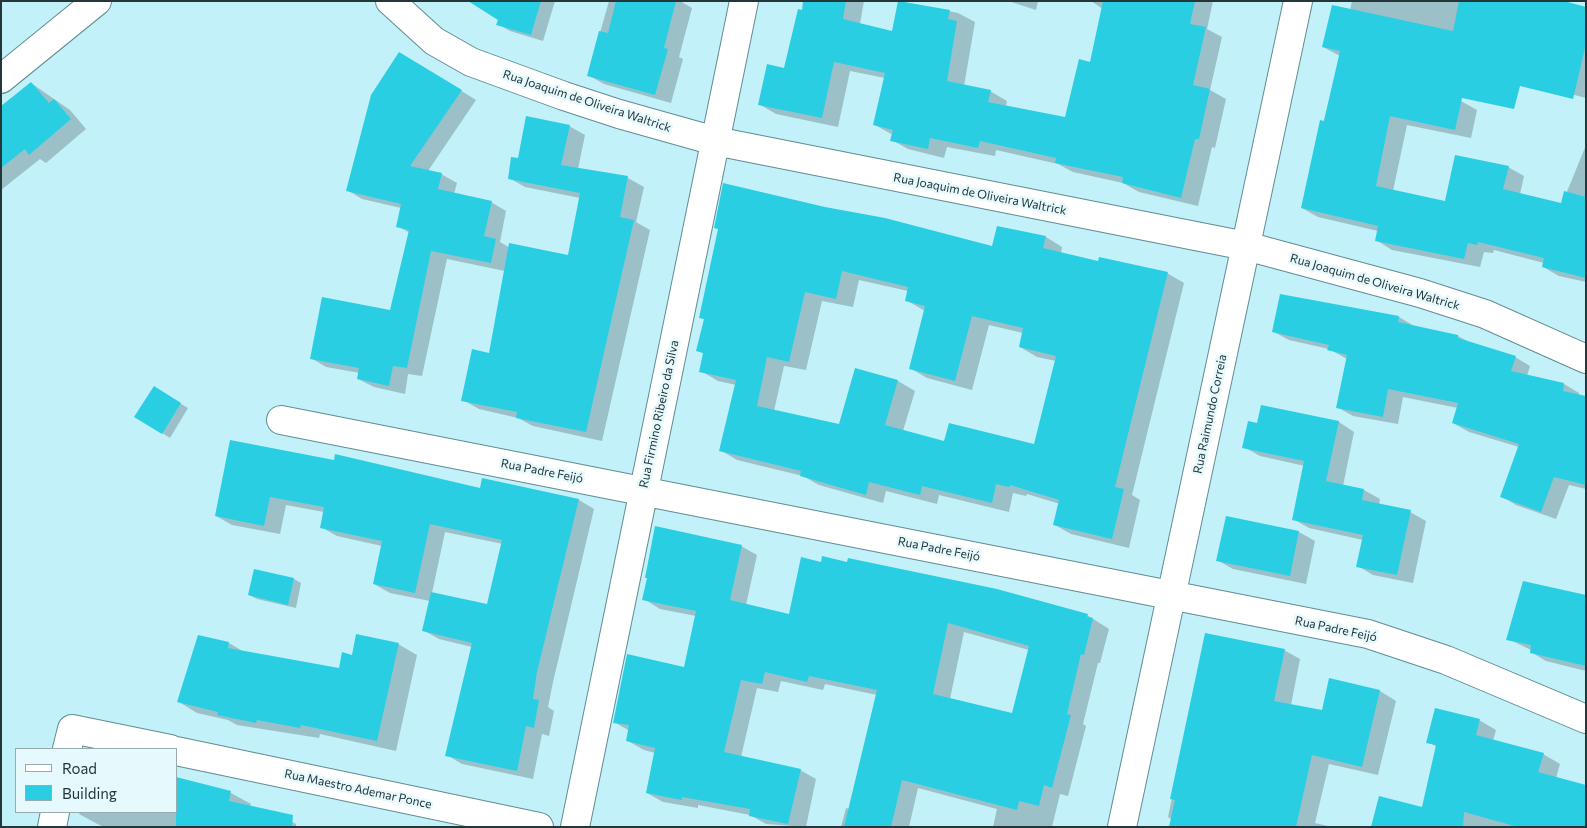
<!DOCTYPE html>
<meta charset="utf-8">
<style>
body{margin:0}
#map{position:relative;width:1587px;height:828px;overflow:hidden;background:#c2f1f9;font-family:Commissioner,sans-serif}
canvas{display:block}
.frame{position:absolute;inset:0;border:2px solid #233639;pointer-events:none}
.legend{position:absolute;left:15px;top:748px;width:162px;height:65px;box-sizing:border-box;background:#e6f9fc;border:1px solid #98abae;margin:0;padding:6px 9px;list-style:none;font-size:15px;color:#233639}
.legend li{display:flex;align-items:center;gap:10px;height:25px}
.legend b{width:25px;border:1px solid #98abae}
</style>
<div id="map">
<canvas width="1587" height="828"></canvas>
<div class="frame"></div>
<ul class="legend">
<li><b style="height:6px;background:#fff"></b>Road</li>
<li><b style="height:14px;background:#29cee3"></b>Building</li>
</ul>
</div>
<script>
const ctx = document.querySelector('canvas').getContext('2d');
ctx.lineJoin = 'round';
function fill(path, color) { ctx.fillStyle = color; ctx.fill(path, 'evenodd'); }
const toPath = rows => new Path2D(rows.map(r => 'M' + r).join(''));
function strokePath(path, color, width, dash) { ctx.strokeStyle = color; ctx.lineWidth = width; ctx.lineCap = dash ? 'butt' : 'round'; ctx.setLineDash(dash || []); ctx.stroke(path); }
function label(font, color, halo, rows, align = 'center') {
  ctx.font = font + ' Commissioner,sans-serif'; ctx.lineWidth = 5; ctx.setLineDash([]); ctx.textBaseline = 'middle'; ctx.strokeStyle = halo; ctx.fillStyle = color; for (const [text, x, y, turn = 0] of rows) {
    ctx.save(); ctx.translate(x, y); ctx.rotate((+turn || 0) * Math.PI / 180); ctx.textAlign = isNaN(turn) ? turn : align; if (halo) ctx.strokeText(text, 0, 0); ctx.fillText(text, 0, 0); ctx.restore();
  }
}
fill(toPath([
 [471,1,555,1,543,41,510,31,498,24,499,19],
 [609,1,680,1,692,8,679,57,683,59,671,103,604,84,588,75],
 [805,1,864,1,860,24,893,32,899,1,958,13,975,22,964,86,990,91,1007,101,1006,106,1066,118,1091,63,1103,9,1091,1,1213,1,1207,29,1222,37,1210,90,1226,99,1215,148,1212,147,1198,206,1139,192,1123,183,1073,172,1058,164,996,150,995,156,947,147,944,158,908,149,892,140,893,135,875,125,885,78,850,71,838,127,776,114,759,104,785,70],
 [1008,1,1038,1,1036,10],
 [1352,1,1559,1,1586,8,1586,98,1456,64,1461,101,1477,110,1471,138,1407,125,1393,191,1446,202,1508,167,1524,176,1520,194,1562,204,1586,145,1586,282,1559,276,1543,267,1544,263,1494,250,1493,253,1484,252,1480,267,1392,250,1376,240,1378,231,1318,217,1302,208,1340,56,1323,47,1350,10],
 [415,62,476,100,428,171,441,174,457,183,454,194,491,202,506,211,500,242,510,248,569,257,580,198,525,187,509,178,519,160,569,126,585,135,578,169,628,178,644,187,636,222,650,230,602,441,533,426,518,418,479,409,463,400,490,355,505,271,447,259,422,376,408,374,405,394,374,387,358,379,360,373,326,367,311,358,391,311,410,233,397,226,401,208,362,199,347,190],
 [31,83,70,110,86,129,46,163,40,159,1,190,1,105,3,106],
 [715,227,993,247,1046,237,1062,247,1061,253,1099,262,1167,273,1184,283,1132,495,1140,500,1129,548,1071,534,1055,525,1060,504,1027,494,1026,496,1013,493,1009,512,939,495,937,504,886,491,883,503,819,485,803,476,737,460,720,450,736,385,718,381,701,371,704,354,698,350,705,320,700,317,719,230],
 [859,280,908,291,906,300,925,311,910,368,927,378,972,390,989,325,1023,333,1020,347,1037,357,1056,361,1035,446,945,443,903,431,915,391,898,381,856,369,839,426,774,411,784,366,806,370,822,301,853,307],
 [1399,317,1414,326,1458,336,1469,342,1515,357,1530,366,1527,376,1564,384,1579,393,1579,396,1586,397,1586,489,1569,485,1556,519,1516,505,1501,496,1519,447,1469,432,1453,423,1458,408,1403,397,1398,424,1353,416,1337,407,1347,359,1329,349,1289,340,1274,332],
 [154,388,188,408,170,438,136,417],
 [1339,422,1354,432,1343,486,1364,490,1380,499,1379,505,1410,512,1426,521,1413,583,1373,575,1358,566,1363,540,1309,528,1293,519,1305,466,1260,456,1244,447,1258,425],
 [231,442,481,490,579,500,594,509,553,682,548,707,554,711,549,736,542,734,533,779,462,764,447,755,472,647,439,639,423,630,430,601,390,593,374,584,382,546,337,536,321,527,324,512,286,505,280,534,232,525,216,516],
 [445,532,503,544,488,606,432,593],
 [1227,517,1299,532,1315,541,1306,584,1233,569,1217,560],
 [741,546,757,555,746,605,790,616,1087,615,1109,629,1100,663,1098,663,1083,724,1086,726,1068,796,1060,794,1052,827,993,827,997,809,918,788,909,827,841,827,846,808,850,809,877,695,825,684,823,690,781,681,778,692,757,688,741,757,800,770,816,779,806,827,766,824,750,815,698,805,698,808,663,802,647,793,655,753,644,750,628,741,630,731,614,722,685,668,696,616,660,609,644,599],
 [964,632,1029,650,1013,714,950,699],
 [294,579,301,583,296,608,257,599,249,595],
 [1586,597,1586,671,1546,661,1531,652,1531,650,1508,639],
 [1206,634,1284,650,1300,659,1291,705,1323,712,1330,679,1380,691,1396,701,1378,775,1329,764,1315,823,1332,827,1184,827,1168,817],
 [229,643,244,652,340,669,398,644,417,655,396,751,320,734,319,738,237,725,228,720,197,713,179,702],
 [1479,720,1496,730,1493,741,1543,754,1560,764,1556,778,1586,827,1372,827,1423,808,1437,747,1428,742],
 [176,779,231,793,251,804,250,807,277,813,296,824,296,827,103,827,79,814,80,812,176,812]
]), '#0003');
fill(toPath([
 [468,1,541,1,531,35,496,25,498,20],
 [616,1,676,1,664,48,668,49,655,95,587,76,599,31,608,33],
 [803,1,846,1,843,19,892,31,898,1,950,10,948,19,957,21,947,81,991,90,988,102,1065,117,1079,59,1090,62,1103,1,1195,1,1190,24,1206,27,1193,85,1210,89,1199,139,1195,139,1181,198,1122,183,1123,177,1055,163,1056,158,980,141,978,148,930,138,928,149,890,141,893,130,873,125,885,73,834,62,822,118,758,105,767,64,784,68,798,9,802,10],
 [1459,1,1564,1,1586,7,1586,44,1573,99,1520,86,1514,109,1462,98,1455,130,1390,116,1376,186,1445,201,1455,155,1509,166,1503,189,1561,203,1564,191,1586,197,1586,278,1542,267,1544,258,1478,242,1477,245,1468,243,1464,259,1375,241,1378,226,1301,208,1320,120,1324,121,1340,51,1322,47,1332,5,1453,31],
 [399,52,462,90,410,166,442,173,438,189,492,201,484,236,496,239,491,263,431,251,407,368,393,366,389,386,357,379,359,368,310,359,322,297,390,310,409,230,396,227,401,204,346,191,371,95],
 [31,82,49,103,54,99,71,119,29,155,25,149,1,168,1,106],
 [526,116,570,125,561,165,628,176,620,217,634,220,586,432,516,418,517,412,461,401,472,349,489,353,509,243,568,255,580,193,508,179,511,157,518,158],
 [723,183,825,207,885,218,992,246,997,226,1046,236,1043,248,1098,261,1099,257,1168,272,1115,487,1124,489,1112,539,1053,525,1059,500,1010,485,1009,487,996,484,992,503,922,486,920,495,869,482,866,495,800,476,801,471,719,451,736,380,699,372,703,353,696,351,704,319,699,318,718,229,714,228],
 [842,271,908,287,905,301,925,306,909,369,955,381,972,316,1023,328,1019,347,1056,356,1034,444,949,423,944,441,885,425,898,380,855,368,839,424,757,406,767,357,789,362,805,292,836,299],
 [1280,294,1399,316,1398,322,1458,335,1458,338,1516,356,1511,371,1564,383,1563,391,1586,396,1586,485,1554,477,1541,512,1500,497,1519,444,1452,423,1458,403,1388,389,1383,417,1336,408,1347,355,1327,350,1329,345,1272,332],
 [154,386,181,403,162,434,134,417],
 [1261,405,1339,421,1326,481,1364,489,1362,500,1411,510,1397,575,1356,567,1363,535,1292,520,1304,461,1242,448,1248,421,1257,423],
 [230,440,334,460,335,454,480,488,482,478,579,499,537,672,533,699,539,700,534,728,526,726,517,771,445,756,472,643,422,631,431,592,487,604,502,540,430,524,415,593,373,584,382,541,320,528,324,507,270,497,264,526,215,516],
 [1226,516,1299,531,1290,576,1216,561],
 [655,526,742,545,730,600,789,614,801,557,821,562,822,556,847,562,848,558,997,589,1088,614,1087,617,1093,618,1084,655,1081,654,1067,714,1071,715,1052,788,1044,785,1039,806,1019,801,1017,810,902,780,891,827,844,827,877,690,809,676,807,682,765,672,762,684,741,680,724,752,801,769,788,824,749,816,750,809,682,797,682,800,646,793,655,748,626,741,629,725,613,723,627,654,684,667,696,611,642,600,647,578,645,578],
 [948,623,1029,646,1012,713,933,694],
 [254,569,294,578,288,605,248,595],
 [1523,581,1586,595,1586,666,1530,653,1531,645,1506,640],
 [1205,633,1285,649,1274,701,1322,710,1329,678,1380,690,1362,767,1312,755,1296,827,1169,827,1175,800,1170,799],
 [356,634,399,643,377,741,301,725,300,728,257,720,256,723,217,715,218,712,177,702,198,635,229,642,228,648,339,668,342,652,352,655],
 [1435,708,1480,719,1476,735,1544,753,1538,772,1586,785,1586,827,1518,827,1464,812,1463,827,1371,827,1379,796,1422,807,1436,745,1426,743],
 [176,777,231,791,229,801,293,815,292,827,176,827]
]), '#29cee3');
const minor = toPath([
 [390,1,434,41,471,62,564,96,619,114,715,141,1246,246,1420,293,1485,314,1586,359],
 [1,79,97,1],
 [281,420,1368,634,1446,660,1586,719],
 [67,749,72,729,170,749],
 [176,751,539,827],
 [52,827,55,812],
 [575,827,744,1],
 [1122,827,1298,1]
]);
strokePath(minor, '#608d94', 30);
strokePath(minor, '#fff', 28);
label('12px', '#233639', '#e6f9fc', [
 ["Rua Joaquim de Oliveira Waltrick",587,101,18],
 ["Rua Joaquim de Oliveira Waltrick",980,194,11],
 ["Rua Joaquim de Oliveira Waltrick",1375,282,16],
 ["Rua Firmino Ribeiro da Silva",659,414,-78],
 ["Rua Raimundo Correia",1210,414,-78],
 ["Rua Padre Feijó",542,471,11],
 ["Rua Padre Feijó",939,549,11],
 ["Rua Padre Feijó",1336,629,12],
 ["Rua Maestro Ademar Ponce",358,789,12]
]);
</script>
